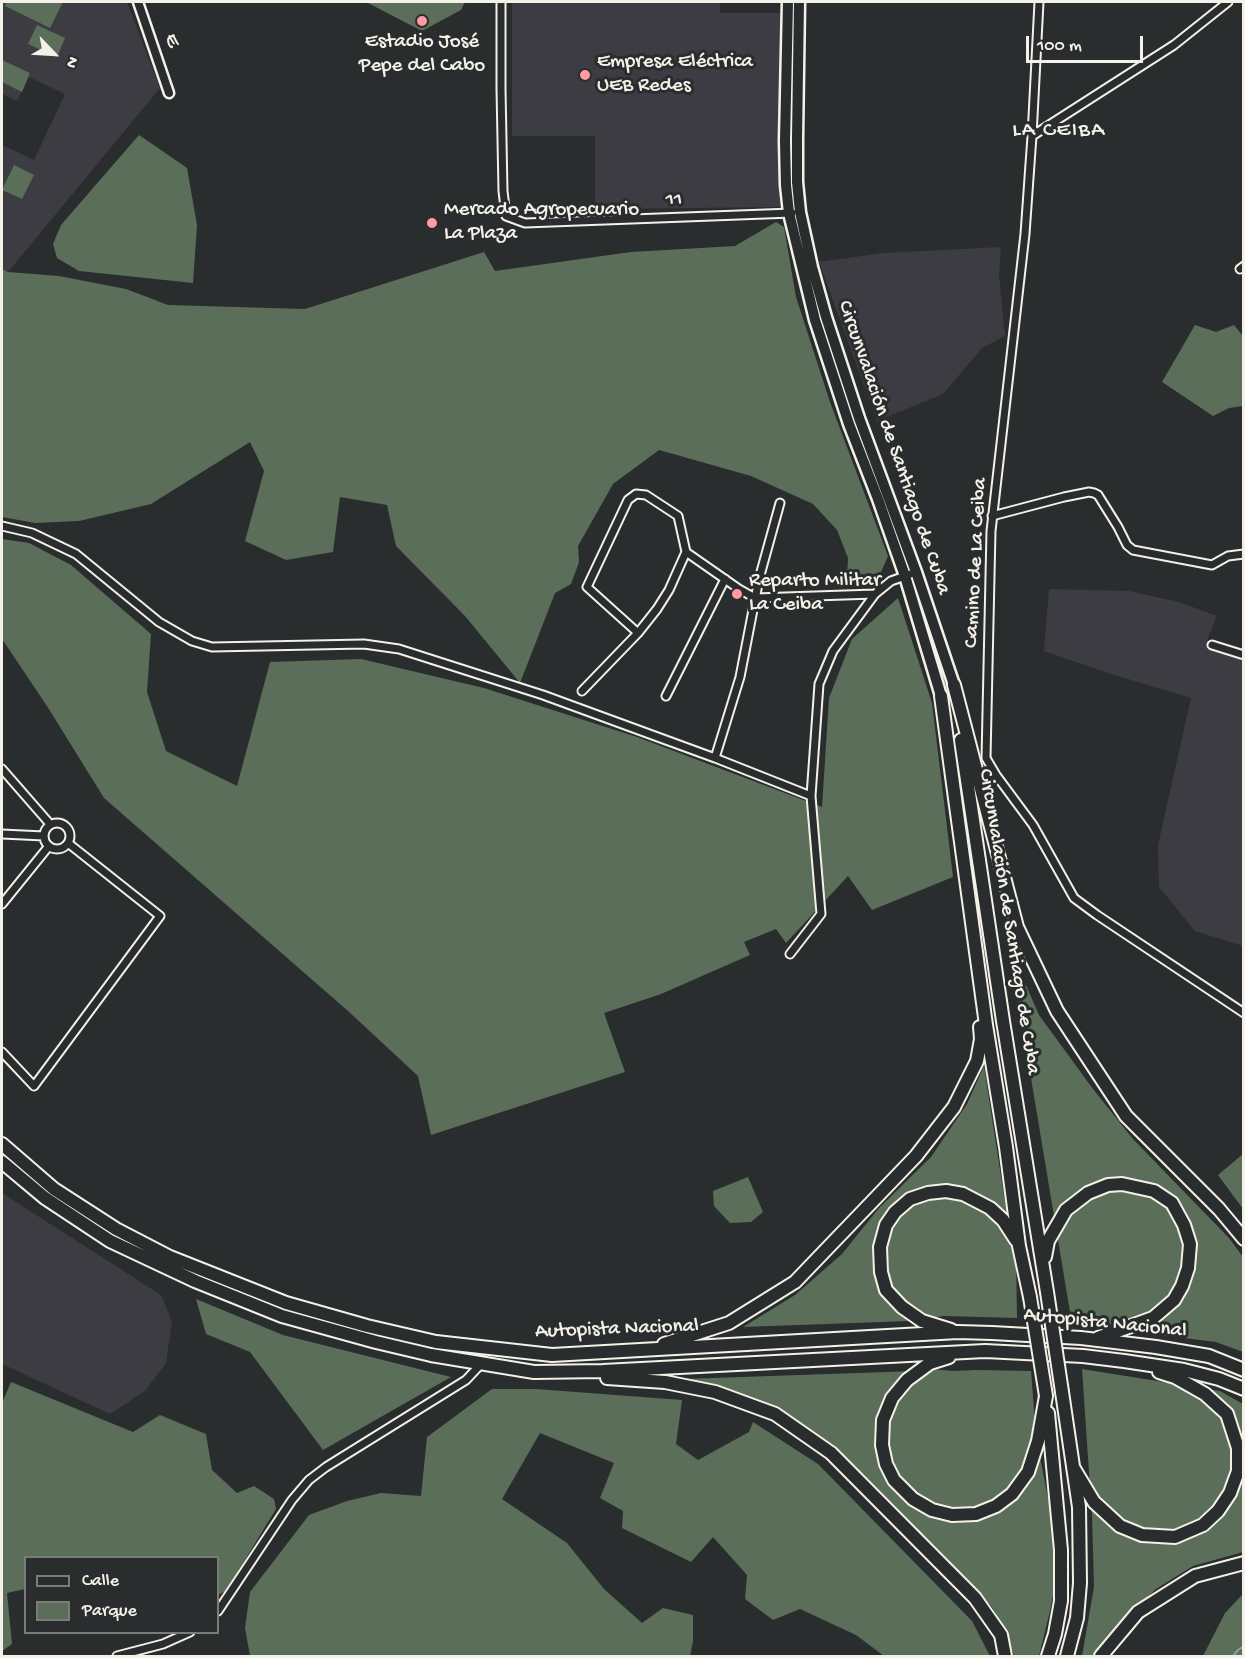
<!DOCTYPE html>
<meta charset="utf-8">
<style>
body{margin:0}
#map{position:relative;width:1245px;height:1658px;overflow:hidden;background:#2a2d2e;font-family:"Gochi Hand",sans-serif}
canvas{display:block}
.frame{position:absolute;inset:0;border:3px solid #f4f1e8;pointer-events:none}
.legend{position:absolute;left:24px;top:1556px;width:195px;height:78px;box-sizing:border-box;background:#2a2d2e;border:2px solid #7b7b78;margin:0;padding:8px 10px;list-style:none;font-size:18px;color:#f4f1e8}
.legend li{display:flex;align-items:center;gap:12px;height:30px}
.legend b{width:30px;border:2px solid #7b7b78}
.north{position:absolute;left:24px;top:24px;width:60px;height:60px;-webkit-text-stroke:4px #2a2d2e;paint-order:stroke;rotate:115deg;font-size:16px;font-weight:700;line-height:24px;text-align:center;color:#f4f1e8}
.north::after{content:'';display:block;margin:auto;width:21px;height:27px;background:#f4f1e8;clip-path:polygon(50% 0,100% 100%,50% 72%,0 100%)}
.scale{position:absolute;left:1026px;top:36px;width:117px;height:27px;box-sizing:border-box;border:3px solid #f4f1e8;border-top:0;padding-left:8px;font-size:18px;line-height:21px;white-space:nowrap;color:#f4f1e8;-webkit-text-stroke:4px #2a2d2e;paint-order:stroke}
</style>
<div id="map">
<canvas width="1245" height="1658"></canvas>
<div class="frame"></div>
<ul class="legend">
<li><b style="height:8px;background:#2a2d2e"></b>Calle</li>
<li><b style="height:16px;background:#5a6e59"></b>Parque</li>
</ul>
<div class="north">N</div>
<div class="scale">100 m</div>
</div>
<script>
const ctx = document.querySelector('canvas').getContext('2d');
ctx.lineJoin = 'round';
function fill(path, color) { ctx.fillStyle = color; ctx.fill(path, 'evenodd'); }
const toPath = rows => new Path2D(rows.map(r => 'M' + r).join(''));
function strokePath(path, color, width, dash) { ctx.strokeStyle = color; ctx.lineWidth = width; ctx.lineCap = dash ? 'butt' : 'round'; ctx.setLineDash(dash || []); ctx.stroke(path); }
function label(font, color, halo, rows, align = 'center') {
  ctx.font = font + ' "Gochi Hand",sans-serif'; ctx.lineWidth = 6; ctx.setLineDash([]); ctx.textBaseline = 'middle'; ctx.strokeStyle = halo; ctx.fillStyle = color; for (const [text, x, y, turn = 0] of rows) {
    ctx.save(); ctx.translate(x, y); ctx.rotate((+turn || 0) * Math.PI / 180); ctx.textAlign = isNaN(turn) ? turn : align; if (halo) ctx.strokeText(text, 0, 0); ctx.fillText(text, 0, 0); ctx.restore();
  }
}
fill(toPath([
 [2,2,127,2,160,88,8,272,2,269,2,145,34,160,65,94,29,77,17,101,2,94],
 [512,2,720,2,720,13,780,13,780,207,595,209,595,136,512,136],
 [1001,247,999,275,1005,336,982,348,943,394,877,421,819,262,883,253],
 [1049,589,1129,591,1179,602,1217,616,1207,640,1243,650,1243,946,1195,931,1159,887,1158,845,1191,698,1108,673,1044,651],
 [2,1193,161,1295,172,1321,166,1363,145,1391,110,1414,2,1364]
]), '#3c3c42');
fill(toPath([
 [7,2,63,2,50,28,5,6],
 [366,2,465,2,461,10,422,31],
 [37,25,65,38,57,57,28,44],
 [2,60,30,73,22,92,2,82],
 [139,135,187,168,197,225,193,283,79,271,57,258,53,244,61,225],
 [14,165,34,175,22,199,2,190],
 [776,222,784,227,796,297,830,402,888,556,881,572,872,578,859,582,847,576,848,558,837,530,813,504,751,476,659,450,613,484,578,546,579,562,571,584,555,593,520,683,465,616,396,546,387,505,340,497,333,552,286,560,245,541,264,471,250,442,151,504,79,521,35,523,2,517,2,269,8,272,59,276,126,289,168,305,305,309,484,252,495,271,631,252,735,246],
 [1195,325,1216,332,1234,325,1243,336,1243,406,1229,408,1213,416,1162,382],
 [2,539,29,543,71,565,151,634,147,692,166,751,237,786,270,662,361,659,484,688,637,737,822,807,829,698,852,639,898,598,932,703,953,877,872,910,848,876,786,943,776,929,744,942,750,955,661,994,604,1013,625,1072,431,1135,418,1076,348,1011,104,798,47,706,2,639],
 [1009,946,1039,1015,1093,1089,1133,1139,1229,1238,1243,1257,1243,1352,1216,1342,1072,1324],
 [984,1066,1011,1241,1016,1251,1017,1318,944,1316,910,1321,743,1327,795,1295,842,1254,879,1208,931,1157,967,1104],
 [1243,1154,1243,1209,1218,1175],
 [748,1177,763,1212,751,1222,730,1223,714,1206,713,1191],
 [196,1299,283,1335,451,1377,323,1450,250,1352,206,1334],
 [931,1369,953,1371,976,1370,1031,1371,1036,1436,1051,1514,1056,1548,1056,1580,1050,1611,1039,1656,1014,1656,1007,1633,992,1607,948,1560,876,1487,833,1446,776,1407,684,1379,915,1371],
 [1082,1369,1220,1391,1243,1404,1243,1552,1193,1566,1156,1589,1127,1617,1095,1656,1082,1656,1094,1587,1092,1516],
 [11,1382,133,1432,160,1415,206,1434,212,1470,237,1493,254,1486,274,1499,276,1509,226,1591,218,1595,218,1558,26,1558,25,1589,7,1593,12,1644,2,1651,2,1403],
 [492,1389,536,1389,682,1400,676,1444,698,1460,749,1432,753,1422,818,1464,972,1621,990,1656,884,1656,856,1635,800,1609,773,1620,745,1599,747,1575,713,1537,691,1562,622,1528,623,1511,600,1498,614,1463,540,1433,502,1499,567,1543,604,1589,642,1623,663,1608,693,1615,693,1641,690,1656,250,1656,245,1628,250,1592,309,1515,347,1501,381,1493,421,1496,427,1437],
 [1243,1594,1243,1656,1203,1656,1225,1613]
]), '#5a6e59');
strokePath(toPath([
 [1233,1656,1238,1650,1244,1646]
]), '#8c9d9b', 2);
const minor = toPath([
 [501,2,501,89,503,191,506,216,525,223,792,213],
 [1039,2,1032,136,1025,234,991,531,986,758,996,775,1033,825,1074,898,1097,915,1244,1013],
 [1032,136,1174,45,1228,2],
 [1240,269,1244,266],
 [992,516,1064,497,1089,492,1094,493,1098,495,1118,527,1127,545,1133,550,1212,565,1228,556,1244,554],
 [2,526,32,533,76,554,159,622,192,641,212,647,364,644,399,649,543,695,715,758,811,796],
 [686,552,739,589,755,598,875,594],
 [1212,645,1244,655],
 [582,691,638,633,657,609,669,590,686,552,678,516,646,495,636,494,628,500,587,587,638,633],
 [666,696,725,579],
 [715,758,740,677,759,579,780,503],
 [2,769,50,824],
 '44 836a13 13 0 1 1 26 0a13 13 0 1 1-26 0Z',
 [2,834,44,836],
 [2,904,49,846],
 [790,954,821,914,811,796,819,684,833,651,875,594,891,581,916,572],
 [2,1052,34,1086,160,916,68,843],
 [218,1611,292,1500,309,1480,326,1467,466,1380,481,1364],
 [117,1656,163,1644,190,1632]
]);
const tertiary = toPath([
 [138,2,169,93]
]);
const trunk = toPath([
 [788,2,785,141,786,185,789,213,815,320,849,424,878,499,905,576,941,696],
 [799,2,797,138,797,182,800,212,812,267,826,317,859,418,916,572,954,685]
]);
const motorway = toPath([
 [954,685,1017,927,1057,1011,1126,1116,1219,1209,1244,1239],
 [941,696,986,1025,1006,1147,1019,1246,1030,1297],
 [961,740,1003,1021,1047,1292],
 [2,1144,54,1189,116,1229,170,1257,286,1303,367,1326,436,1342,552,1355,958,1332,992,1333,1081,1338,1156,1347,1209,1356,1244,1370],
 [2,1162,45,1198,110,1241,195,1281,282,1316,376,1342,431,1355,534,1372,603,1371,985,1351,1083,1356,1124,1361,1184,1370,1219,1379,1244,1389],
 [1045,1257,1048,1241,1066,1210,1088,1193,1108,1185,1122,1184,1154,1191,1172,1203,1184,1225,1190,1244,1188,1268,1182,1286,1174,1300,1153,1318,1098,1338],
 [951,1330,922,1321,902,1307,886,1290,881,1272,880,1247,886,1225,895,1212,910,1199,928,1193,946,1191,963,1194,990,1208,1003,1220,1016,1240],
 [664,1344,729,1323,795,1282,916,1156,954,1107,977,1061,981,1039,980,1027],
 [949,1357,930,1363,907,1380,892,1398,883,1420,882,1445,886,1464,894,1480,913,1499,932,1510,952,1515,976,1514,996,1506,1012,1494,1028,1472,1038,1441,1046,1396],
 [607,1378,665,1382,715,1392,775,1414,831,1453,975,1598,1001,1635,1005,1656],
 [1062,1392,1079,1507,1080,1583,1077,1618,1067,1656],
 [1048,1413,1061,1550,1061,1601,1055,1634,1048,1656],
 [1073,1467,1094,1502,1120,1526,1142,1535,1175,1537,1203,1525,1218,1511,1230,1493,1238,1471,1238,1448,1227,1414,1205,1394,1175,1377,1159,1372],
 [1101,1656,1138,1612,1195,1576,1244,1563]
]);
strokePath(minor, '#f4f1e8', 11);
strokePath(tertiary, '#f4f1e8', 13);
strokePath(trunk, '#f4f1e8', 15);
strokePath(motorway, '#f4f1e8', 16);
strokePath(minor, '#2a2d2e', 7);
strokePath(tertiary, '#2a2d2e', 8);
strokePath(trunk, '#2a2d2e', 10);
strokePath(motorway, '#2a2d2e', 12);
const motorwayBridge = toPath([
 [1047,1292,1062,1392],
 [1030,1297,1046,1396]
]);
strokePath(motorwayBridge, '#f4f1e8', 16, []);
strokePath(motorwayBridge, '#2a2d2e', 12);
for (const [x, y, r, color] of [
 [422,21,6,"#ff9aa2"],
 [585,75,6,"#ff9aa2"],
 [432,223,6,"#ff9aa2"],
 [737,594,6,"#ff9aa2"]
]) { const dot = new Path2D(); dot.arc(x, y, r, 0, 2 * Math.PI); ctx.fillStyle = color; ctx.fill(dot); strokePath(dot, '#2a2d2e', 2); }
label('21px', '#f4f1e8', '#2a2d2e', [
 ["E",171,41,71],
 ["11",674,201,-2],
 ["Circunvalación de Santiago de Cuba",893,448,71],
 ["Camino de La Ceiba",977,563,-87],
 ["Circunvalación de Santiago de Cuba",1008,922,81],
 ["Autopista Nacional",1105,1324,6],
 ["Autopista Nacional",617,1330,-2]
]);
label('21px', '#f4f1e8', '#2a2d2e', [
 ["Estadio José",422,43,"center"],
 ["Pepe del Cabo",422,67,"center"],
 ["Empresa Eléctrica",597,63],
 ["UEB Redes",597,87],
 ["Mercado Agropecuario",444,211],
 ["La Plaza",444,235],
 ["Reparto Militar",749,582],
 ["La Ceiba",749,606]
], 'left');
ctx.letterSpacing = '1.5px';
label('22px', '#f4f1e8', '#2a2d2e', [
 ["LA CEIBA",1059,132]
]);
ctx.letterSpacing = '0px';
</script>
